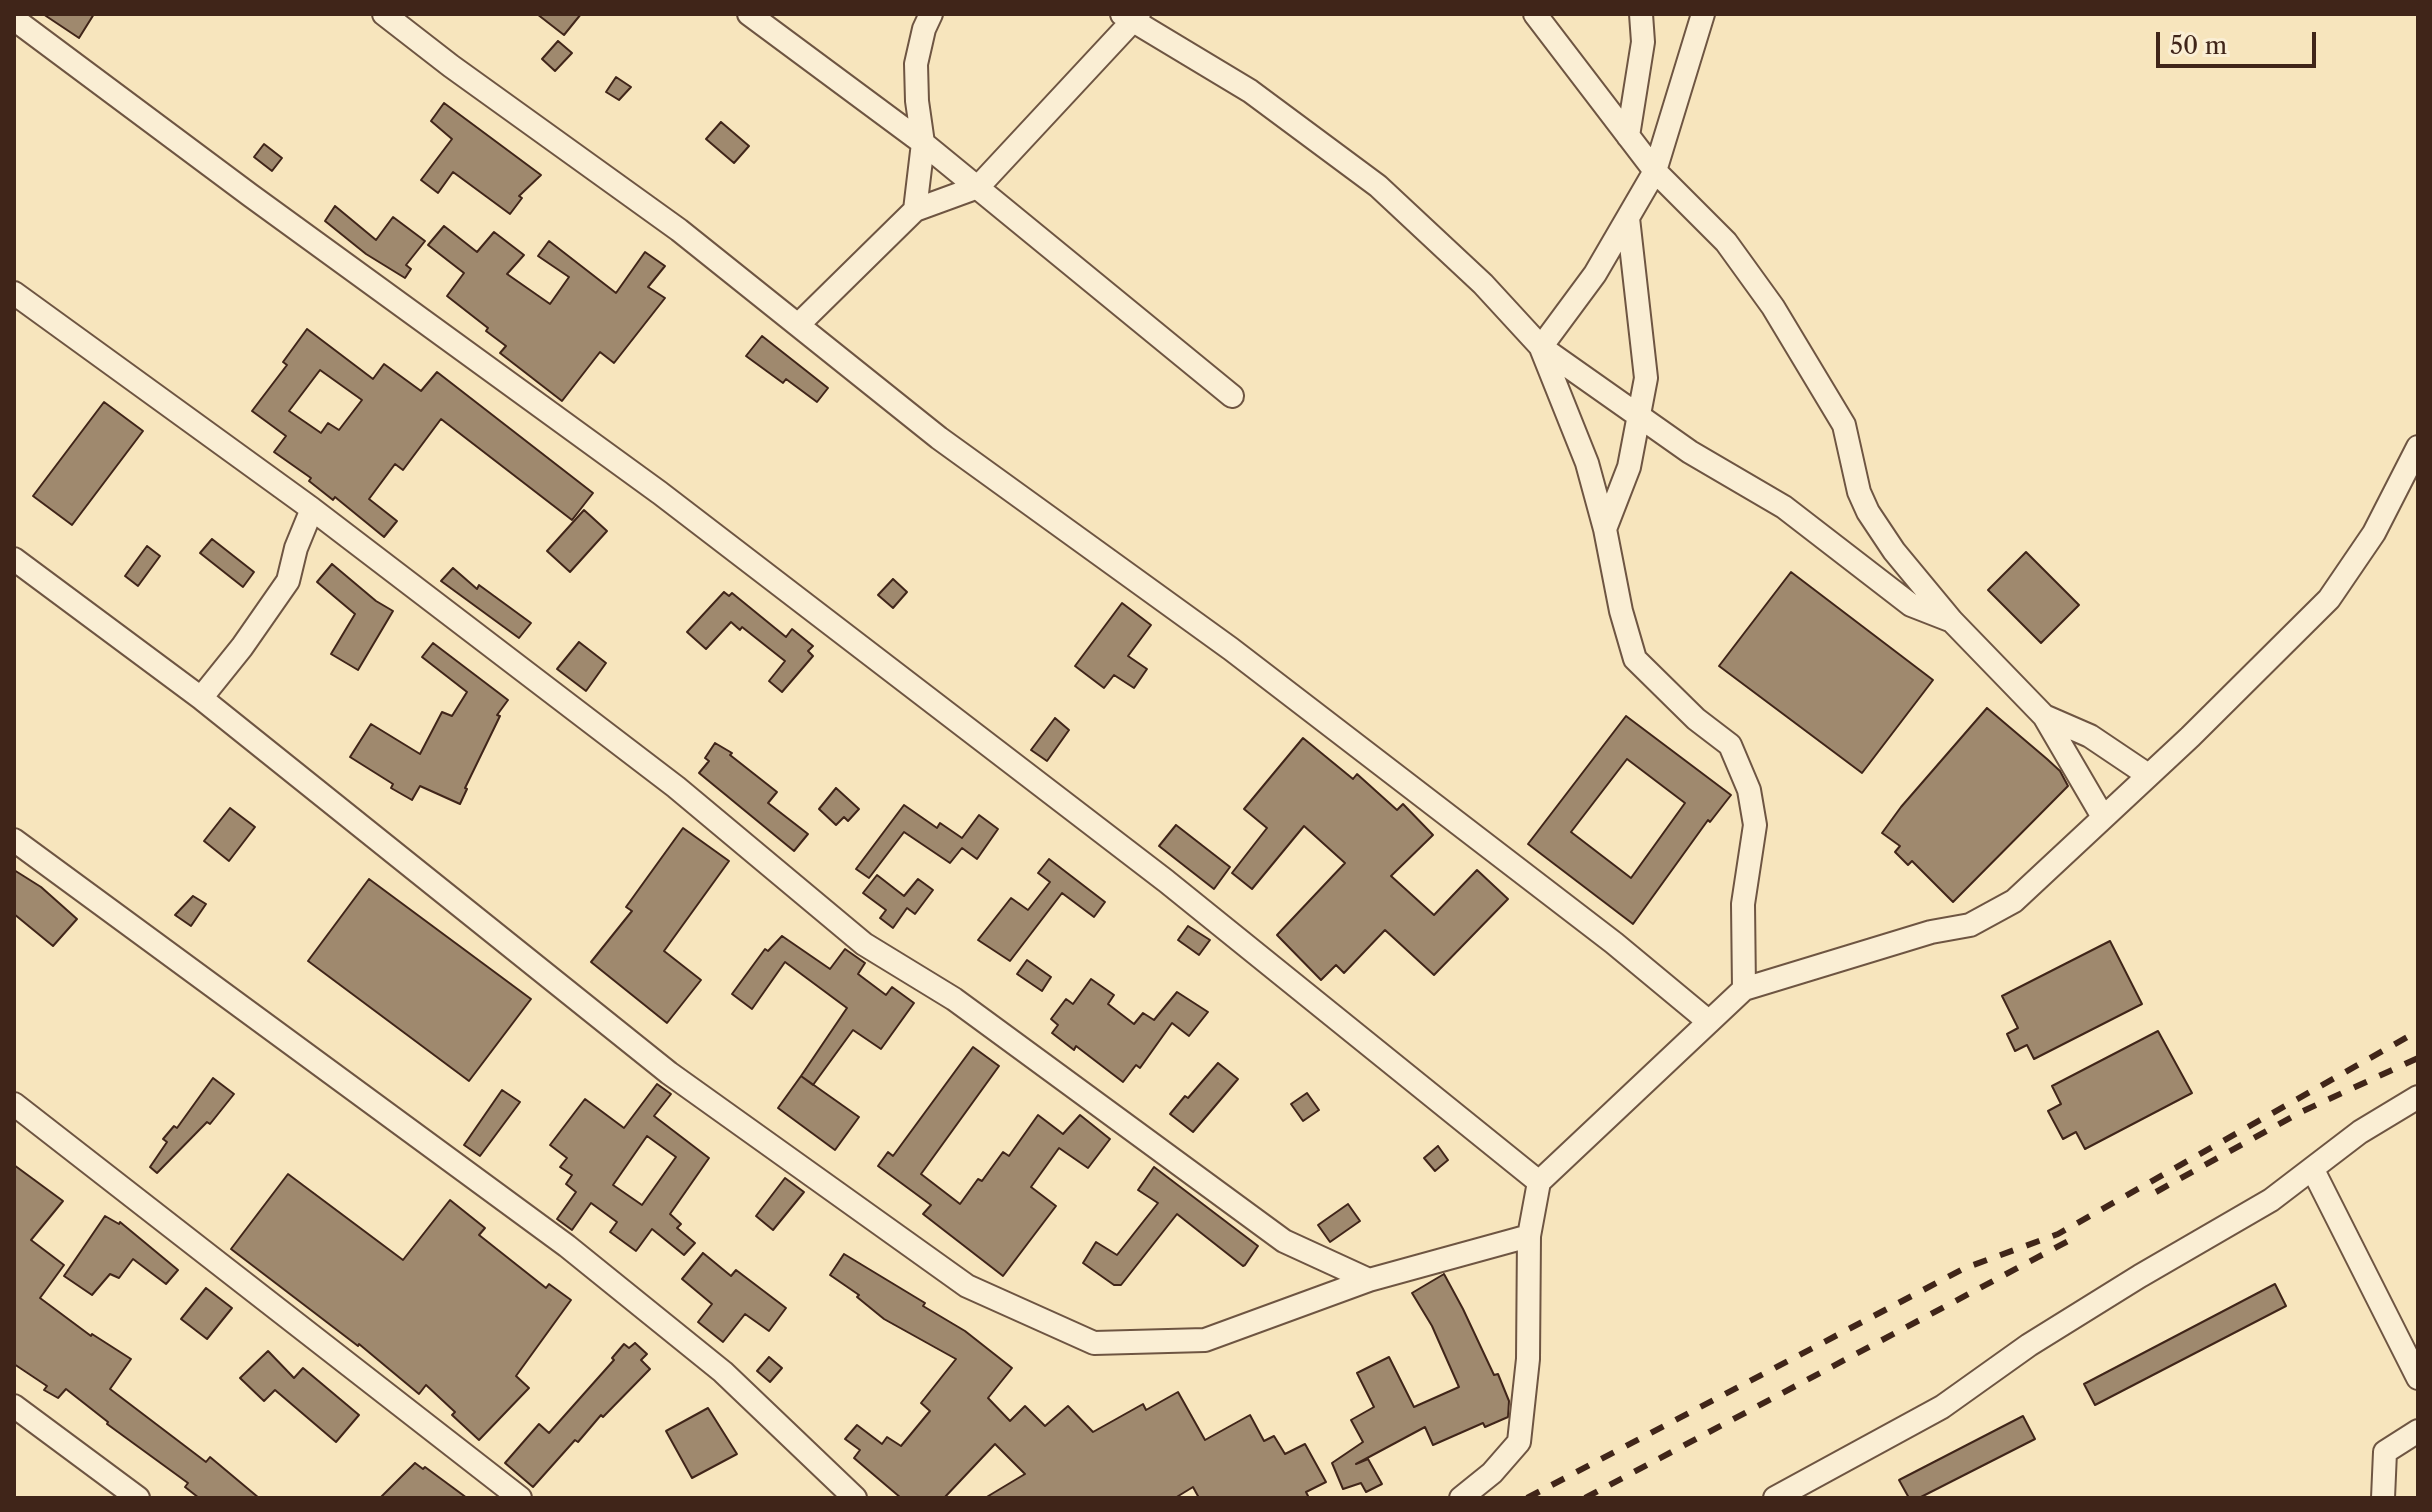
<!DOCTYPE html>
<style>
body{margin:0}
#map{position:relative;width:2432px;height:1512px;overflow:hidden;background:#f7e5bd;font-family:"Libre Caslon Text",serif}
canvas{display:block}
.frame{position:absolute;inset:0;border:16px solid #402519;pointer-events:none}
.scale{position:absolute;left:2156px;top:32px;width:160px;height:36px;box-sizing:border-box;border:4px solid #402519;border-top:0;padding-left:10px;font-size:24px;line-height:28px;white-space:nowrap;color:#402519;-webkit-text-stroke:6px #faeed4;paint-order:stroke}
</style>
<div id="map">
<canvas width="2432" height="1512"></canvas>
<div class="frame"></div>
<div class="scale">50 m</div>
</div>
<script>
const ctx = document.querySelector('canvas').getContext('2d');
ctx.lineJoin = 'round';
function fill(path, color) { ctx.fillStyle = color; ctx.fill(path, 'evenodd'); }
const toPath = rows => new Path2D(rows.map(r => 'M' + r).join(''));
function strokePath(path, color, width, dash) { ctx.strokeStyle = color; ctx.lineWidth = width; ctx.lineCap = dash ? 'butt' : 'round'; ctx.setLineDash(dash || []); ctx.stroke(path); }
const building = toPath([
 [43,14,94,14,79,38,43,14],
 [537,14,581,14,564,35,537,14],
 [558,41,572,53,555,71,542,59,558,41],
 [616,77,631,87,619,100,606,92,616,77],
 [444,103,541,175,519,196,522,198,510,214,453,172,438,193,421,180,452,139,431,121,444,103],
 [721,122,749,146,734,163,706,139,721,122],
 [264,144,282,158,272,171,254,157,264,144],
 [335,206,376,240,393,217,425,241,406,265,411,269,405,278,366,254,325,221,335,206],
 [444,226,477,252,494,232,524,255,507,274,550,304,569,277,538,256,549,241,616,293,645,252,665,266,648,287,665,298,614,363,600,352,562,401,500,353,506,346,486,331,488,328,447,296,464,273,428,245,444,226],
 [307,329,373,379,384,364,421,391,437,372,593,493,572,520,441,419,403,470,395,464,369,499,397,521,384,537,335,497,333,500,309,481,311,478,274,452,286,436,252,411,287,365,283,362,307,329],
 [320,370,362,400,339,430,328,423,321,433,289,411,320,370],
 [762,336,828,388,817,402,786,379,783,383,746,356,762,336],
 [104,402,143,431,72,525,33,496,104,402],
 [584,510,607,531,570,572,547,551,584,510],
 [212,539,254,572,243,587,200,553,212,539],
 [147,546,160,556,138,586,125,576,147,546],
 [2026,552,2079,605,2041,643,1988,590,2026,552],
 [332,564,376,601,393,611,358,670,331,654,355,614,317,582,332,564],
 [453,568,477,589,479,585,531,623,519,638,441,581,453,568],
 [1791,572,1933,680,1862,773,1719,666,1791,572],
 [893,579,907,592,893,608,878,595,893,579],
 [724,592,729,596,732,593,786,637,792,629,813,646,808,651,813,656,782,692,769,681,785,661,742,627,740,630,731,622,706,649,687,632,724,592],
 [1122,603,1151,625,1128,656,1147,669,1134,688,1114,675,1104,688,1075,666,1122,603],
 [579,642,606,663,586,691,557,669,579,642],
 [433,643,508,700,497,715,500,716,465,788,467,789,460,804,420,786,412,800,391,788,393,784,350,757,371,724,420,754,442,712,452,716,467,692,422,657,433,643],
 [1987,708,2047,759,2060,771,2068,786,1953,902,1912,861,1908,865,1895,852,1900,846,1882,833,1901,807,1987,708],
 [1626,716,1731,795,1710,822,1708,820,1633,924,1528,844,1626,716],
 [1627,759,1685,803,1631,878,1571,832,1627,759],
 [1055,718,1069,730,1047,761,1031,750,1055,718],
 [1303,738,1353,779,1357,774,1397,810,1403,804,1433,835,1391,876,1434,915,1477,870,1508,899,1434,975,1385,930,1344,973,1336,965,1321,980,1277,935,1345,863,1304,826,1252,889,1232,873,1267,828,1244,809,1303,738],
 [715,743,732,753,730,755,777,792,768,803,808,834,794,851,699,773,709,761,705,758,715,743],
 [836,788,859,809,848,821,844,817,836,825,819,809,836,788],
 [904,805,937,828,940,823,962,838,979,815,998,829,977,859,962,848,950,863,904,832,869,878,856,869,904,805],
 [230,808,255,827,229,861,204,841,230,808],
 [1176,825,1230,867,1214,889,1159,846,1176,825],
 [683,828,729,861,664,951,701,980,667,1023,591,962,632,911,626,907,683,828],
 [1049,859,1105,902,1094,917,1062,893,1010,961,978,940,1011,898,1028,910,1050,882,1038,873,1049,859],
 [14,870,41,887,77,919,53,946,14,914,14,870],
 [877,875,904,896,918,879,933,890,915,914,907,908,893,928,880,918,886,910,863,893,877,875],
 [369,879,531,999,469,1081,308,961,369,879],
 [193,896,206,904,191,926,175,915,193,896],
 [1188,926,1210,940,1199,955,1178,940,1188,926],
 [782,936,830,969,845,949,865,963,858,974,886,995,892,987,914,1003,881,1049,853,1030,813,1085,801,1076,847,1008,785,962,752,1009,732,994,765,949,768,951,782,936],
 [2110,941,2142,1004,2034,1059,2027,1045,2015,1051,2007,1034,2018,1028,2002,996,2110,941],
 [1027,960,1051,977,1042,991,1017,974,1027,960],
 [1091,979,1114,995,1108,1004,1134,1024,1143,1013,1154,1020,1177,992,1208,1012,1189,1036,1172,1023,1140,1068,1136,1065,1123,1082,1076,1046,1074,1050,1052,1033,1058,1025,1051,1019,1066,999,1073,1004,1091,979],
 [2158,1031,2192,1093,2085,1149,2076,1132,2063,1139,2048,1111,2061,1104,2052,1086,2158,1031],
 [973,1047,999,1066,921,1174,960,1204,978,1179,982,1181,1003,1152,1009,1156,1038,1115,1063,1134,1080,1115,1110,1139,1088,1168,1059,1148,1031,1187,1056,1206,1003,1276,923,1214,931,1205,878,1166,888,1152,893,1156,973,1047],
 [1218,1063,1238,1079,1193,1132,1170,1114,1185,1096,1188,1098,1218,1063],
 [801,1076,859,1117,835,1150,778,1108,801,1076],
 [213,1078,234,1094,210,1124,207,1122,157,1173,150,1167,167,1142,163,1139,174,1126,177,1128,213,1078],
 [657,1084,671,1094,654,1116,709,1158,670,1214,681,1224,677,1228,695,1243,684,1255,652,1229,636,1251,610,1232,617,1222,591,1203,572,1230,557,1219,576,1192,566,1184,572,1175,560,1167,567,1158,550,1145,585,1099,624,1128,657,1084],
 [647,1136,676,1157,642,1205,613,1185,647,1136],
 [502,1090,520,1102,480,1156,464,1145,502,1090],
 [1307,1093,1319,1110,1303,1121,1291,1104,1307,1093],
 [1438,1146,1448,1160,1435,1171,1424,1158,1438,1146],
 [14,1165,63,1201,31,1240,64,1265,40,1298,91,1336,92,1334,131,1359,110,1389,206,1462,210,1457,259,1498,199,1498,185,1487,188,1483,107,1424,108,1422,66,1389,58,1398,44,1390,47,1386,14,1364,14,1165],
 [1154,1167,1258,1246,1245,1265,1243,1266,1177,1214,1121,1285,1114,1285,1083,1263,1096,1242,1117,1255,1158,1203,1138,1190,1154,1167],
 [288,1174,403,1260,450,1200,485,1228,479,1235,546,1288,549,1284,571,1300,516,1376,529,1388,479,1440,452,1415,455,1412,426,1385,419,1394,359,1344,358,1346,231,1249,288,1174],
 [785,1178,804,1192,773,1230,756,1216,785,1178],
 [1348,1204,1360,1221,1330,1242,1318,1225,1348,1204],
 [105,1216,119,1224,120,1222,178,1270,166,1284,133,1259,119,1278,110,1274,92,1295,64,1276,105,1216],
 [703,1253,731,1276,736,1270,786,1308,769,1331,745,1314,723,1342,698,1322,712,1304,682,1279,703,1253],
 [844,1254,925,1303,923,1306,965,1331,1012,1368,988,1398,1010,1421,1025,1406,1045,1426,1068,1406,1093,1432,1143,1404,1146,1410,1178,1392,1205,1440,1250,1415,1264,1441,1274,1436,1285,1454,1305,1444,1326,1482,1306,1492,1309,1498,1199,1498,1193,1487,1175,1498,985,1498,1025,1474,995,1444,944,1498,901,1498,854,1458,860,1450,845,1439,857,1425,882,1444,887,1437,901,1446,930,1411,921,1403,956,1359,884,1319,857,1297,859,1295,830,1275,844,1254],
 [1444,1274,1463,1309,1494,1375,1498,1374,1509,1401,1508,1417,1485,1427,1483,1423,1433,1445,1425,1427,1356,1464,1368,1459,1382,1484,1366,1492,1361,1483,1343,1489,1332,1463,1363,1442,1351,1420,1374,1407,1357,1373,1389,1357,1414,1407,1459,1387,1432,1326,1412,1293,1444,1274],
 [2275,1284,2286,1306,2095,1405,2084,1384,2275,1284],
 [206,1288,232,1308,207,1339,181,1319,206,1288],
 [635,1343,647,1354,641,1360,650,1369,603,1417,601,1415,578,1442,575,1440,533,1487,505,1463,539,1424,549,1433,614,1360,612,1358,624,1344,629,1348,635,1343],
 [268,1351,294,1378,303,1368,359,1415,336,1442,275,1390,264,1401,240,1378,268,1351],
 [769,1357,782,1368,770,1382,757,1371,769,1357],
 [708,1408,737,1454,692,1478,666,1431,708,1408],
 [2023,1416,2035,1439,1919,1498,1909,1498,1899,1480,2023,1416],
 [415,1463,423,1469,425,1467,467,1498,380,1498,415,1463]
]);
fill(building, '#9f896e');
strokePath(building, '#402519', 2);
const minor = toPath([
 [384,14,451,66,679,230,939,438,1231,649,1614,943,1708,1021],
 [749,14,923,143,1232,396],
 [1122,14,1250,91,1378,186,1483,284,1541,347,1690,452,1784,507,1911,605,1952,621],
 [1535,14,1655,171,1726,242,1773,307,1844,425,1859,492,1868,512,1894,551,1952,621,2044,716,2103,817],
 [14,19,250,195,660,493,1166,881,1539,1182],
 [1628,136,1643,42,1641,14],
 [915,210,978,187,1139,14],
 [14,293,312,509,676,787,864,944,954,999,1284,1241,1369,1280],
 [798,325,915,210,923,143,917,101,916,64,924,29,931,14],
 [1541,347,1595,274,1655,171,1703,14],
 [1541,348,1587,463,1605,529,1621,611,1635,659,1696,719,1730,745,1749,790,1755,825,1743,904,1744,989],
 [1605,529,1629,467,1646,378,1628,218],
 [14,559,201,698,669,1073,967,1286,1094,1343,1205,1340,1369,1280,1529,1236],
 [201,698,242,647,288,581,296,548,312,509],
 [2044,716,2090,736,2148,775],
 [14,840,567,1246,723,1372,855,1498],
 [14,1104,520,1498],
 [2313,1170,2418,1378],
 [14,1406,138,1498],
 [1461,1498,1492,1473,1519,1442,1528,1359,1529,1236,1539,1182,1744,989,1931,932,1970,925,2014,901,2190,737,2329,599,2374,533,2418,447],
 [1775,1498,1942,1407,2029,1345,2140,1276,2271,1200,2360,1132,2418,1097],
 [2383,1498,2385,1452,2418,1431]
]);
strokePath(minor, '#6e5542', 26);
strokePath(minor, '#faeed4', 22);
strokePath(toPath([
 [2156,1192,2301,1112,2418,1058],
 [1527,1498,1965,1268,2058,1234,2418,1031],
 [1585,1498,2072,1239]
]), '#402519', 6, [14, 14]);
</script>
